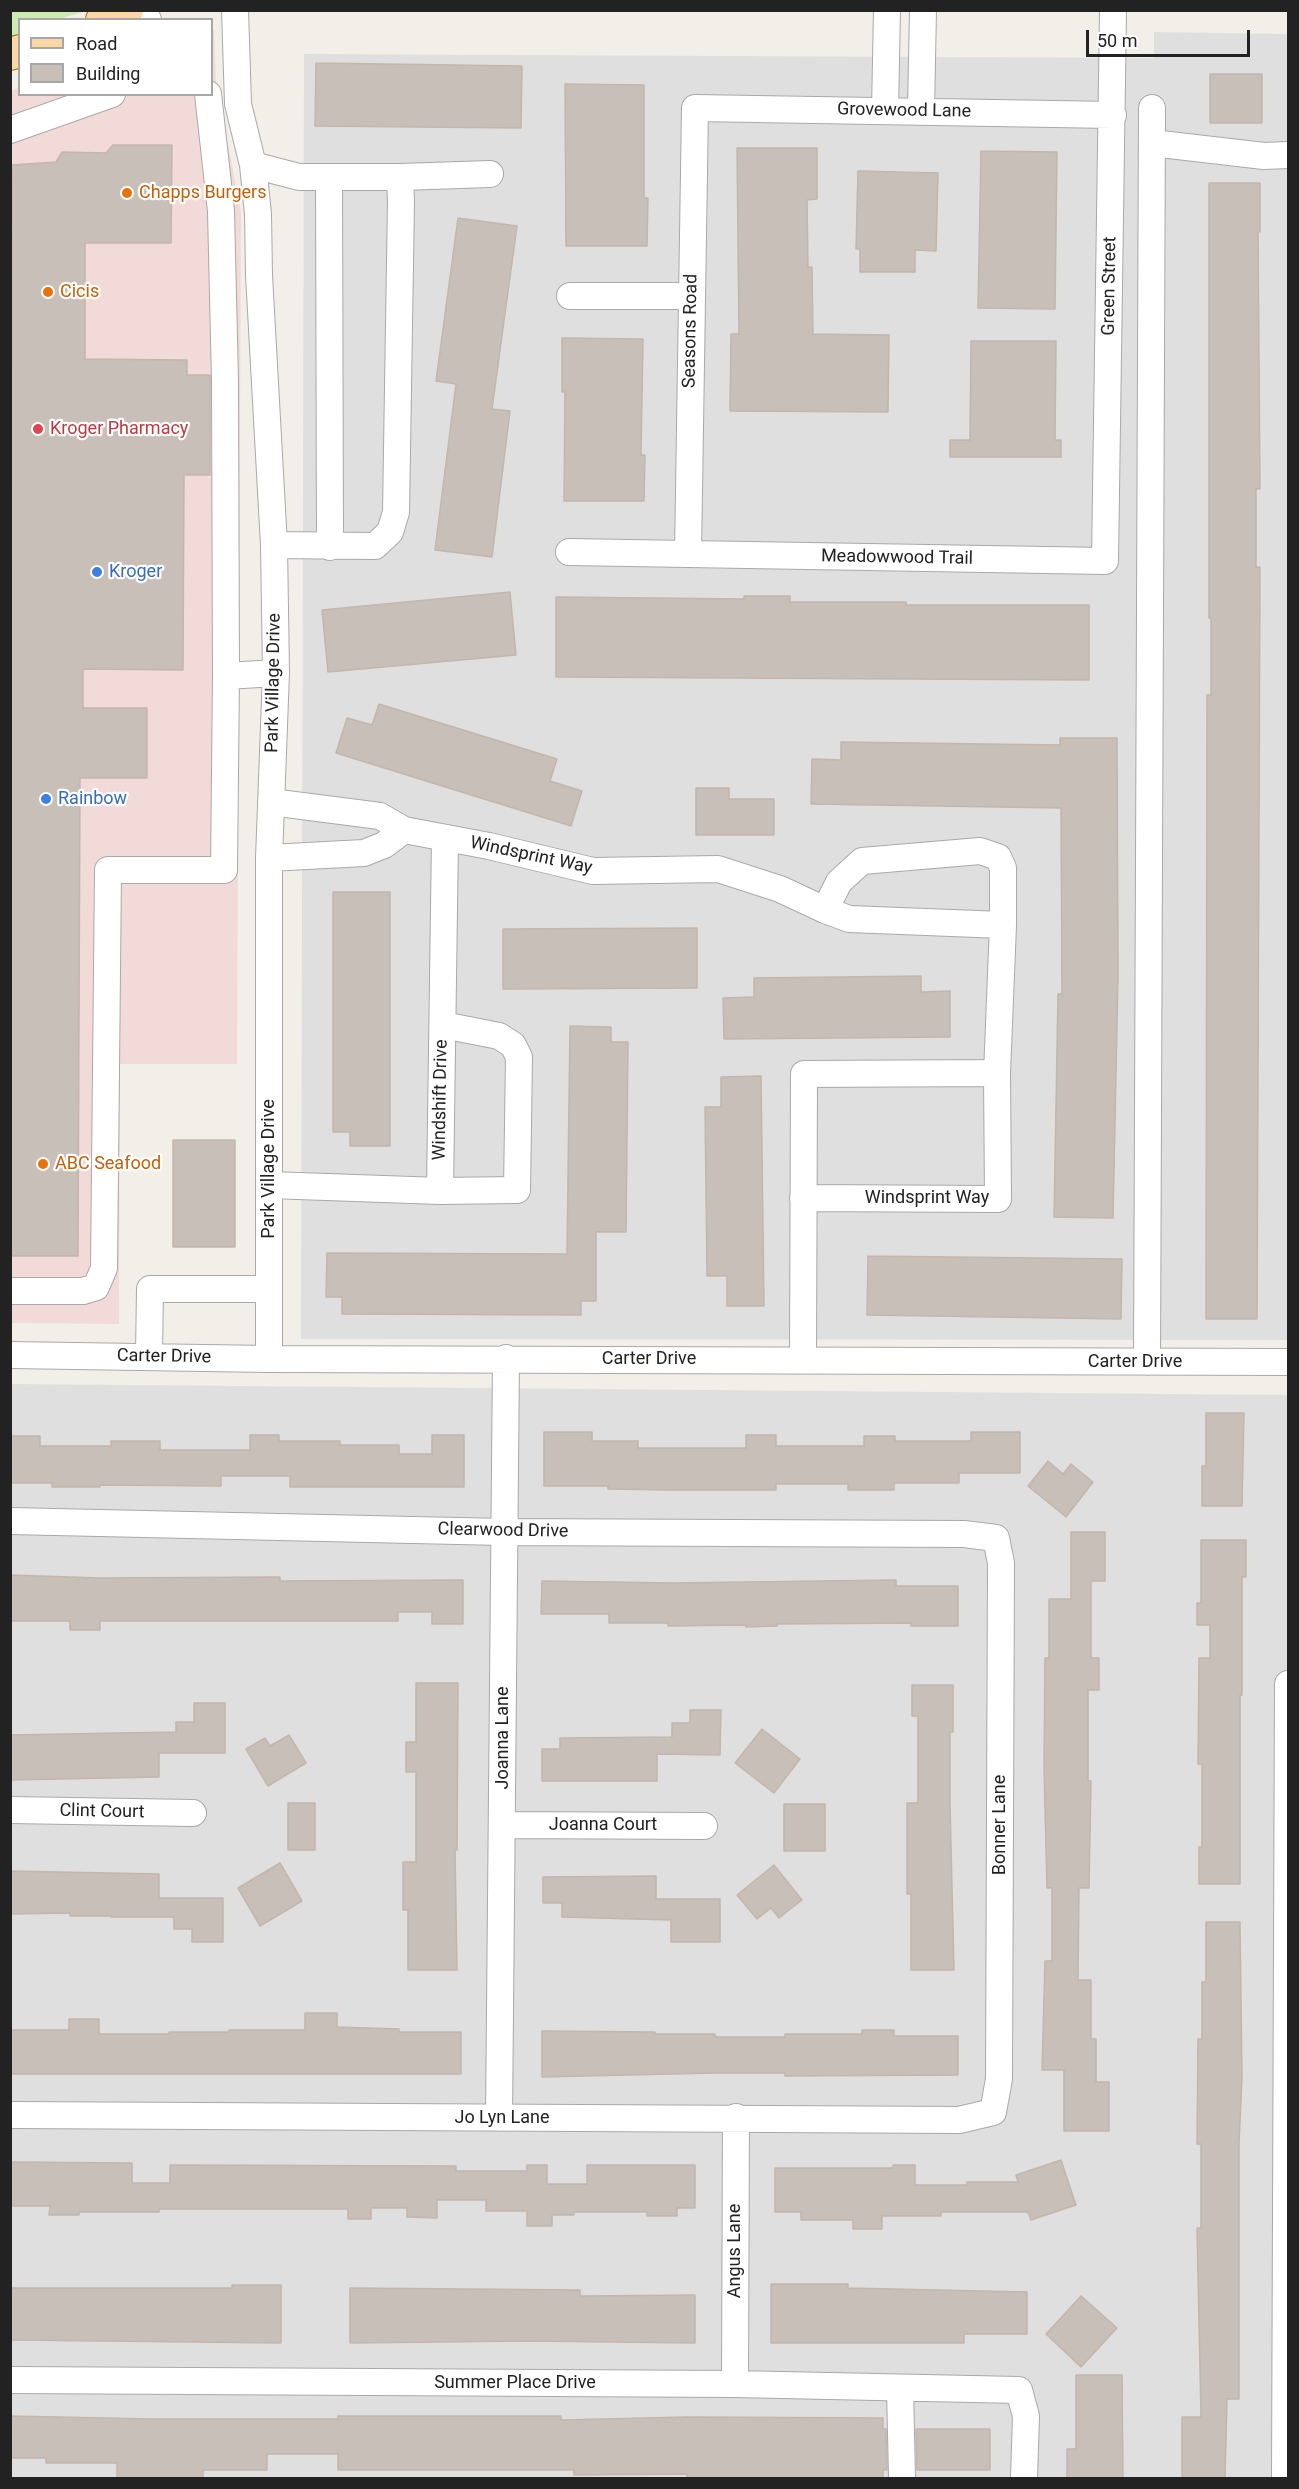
<!DOCTYPE html>
<style>
body{margin:0}
#map{position:relative;width:1299px;height:2489px;overflow:hidden;background:#f2efe9;font-family:Roboto,sans-serif}
canvas{display:block}
.frame{position:absolute;inset:0;border:12px solid #222;pointer-events:none}
.legend{position:absolute;left:18px;top:18px;width:195px;height:78px;box-sizing:border-box;background:#fff;border:2px solid #a7a7a7;margin:0;padding:8px 10px;list-style:none;font-size:18px;color:#222}
.legend li{display:flex;align-items:center;gap:12px;height:30px}
.legend b{width:30px;border:2px solid #a7a7a7}
.scale{position:absolute;left:1086px;top:30px;width:164px;height:27px;box-sizing:border-box;border:3px solid #222;border-top:0;padding-left:8px;font-size:18px;line-height:21px;white-space:nowrap;color:#222;-webkit-text-stroke:4px #fff;paint-order:stroke}
</style>
<div id="map">
<canvas width="1299" height="2489"></canvas>
<div class="frame"></div>
<ul class="legend">
<li><b style="height:8px;background:#fcd6a4"></b>Road</li>
<li><b style="height:16px;background:#c7bfb8"></b>Building</li>
</ul>
<div class="scale">50 m</div>
</div>
<script>
const ctx = document.querySelector('canvas').getContext('2d');
ctx.lineJoin = 'round';
function fill(path, color) { ctx.fillStyle = color; ctx.fill(path, 'evenodd'); }
const toPath = rows => new Path2D(rows.map(r => 'M' + r).join(''));
function strokePath(path, color, width, dash) { ctx.strokeStyle = color; ctx.lineWidth = width; ctx.lineCap = dash ? 'butt' : 'round'; ctx.setLineDash(dash || []); ctx.stroke(path); }
function label(font, color, halo, rows, align = 'center') {
  ctx.font = font + ' Roboto,sans-serif'; ctx.lineWidth = 4.5; ctx.setLineDash([]); ctx.textBaseline = 'middle'; ctx.strokeStyle = halo; ctx.fillStyle = color; for (const [text, x, y, turn = 0] of rows) {
    ctx.save(); ctx.translate(x, y); ctx.rotate((+turn || 0) * Math.PI / 180); ctx.textAlign = isNaN(turn) ? turn : align; if (halo) ctx.strokeText(text, 0, 0); ctx.fillText(text, 0, 0); ctx.restore();
  }
}
fill(toPath([
 [1154,32,1288,34,1288,1340,301,1339,304,54,1154,58],
 [10,1384,1288,1395,1288,2478,11,2478]
]), '#e0dfdf');
fill(toPath([
 [214,30,216,82,241,212,237,1064,120,1064,119,1324,11,1323,11,91,19,88,20,94,212,94,212,31]
]), '#f2dad9');
fill(toPath([
 [11,11,86,11,59,19,20,20,19,36,11,39]
]), '#cdebb0');
const building = toPath([
 [316,63,522,66,521,128,315,126,316,63],
 [1210,74,1262,74,1262,123,1210,123,1210,74],
 [565,84,644,85,644,198,648,198,647,246,566,246,565,84],
 [113,145,172,145,171,243,85,243,85,359,187,360,187,375,210,375,210,475,184,475,183,670,83,669,83,708,147,708,147,778,80,778,78,1256,10,1256,12,165,56,162,62,152,106,153,113,145],
 [737,148,817,148,817,199,807,200,808,267,812,267,813,334,889,335,888,412,730,411,731,334,739,334,737,148],
 [981,151,1057,152,1055,309,978,308,981,151],
 [858,171,938,173,936,251,915,250,915,272,860,272,860,249,856,249,858,171],
 [1209,183,1260,183,1260,232,1258,232,1260,489,1256,489,1256,567,1260,567,1257,1319,1206,1319,1207,695,1211,695,1211,618,1209,618,1209,183],
 [458,218,517,226,492,409,510,411,492,557,435,550,456,384,436,381,458,218],
 [562,338,643,339,641,455,645,455,644,501,564,501,565,392,562,392,562,338],
 [971,341,1056,341,1055,440,1061,440,1061,457,950,457,950,440,970,440,971,341],
 [510,592,516,655,328,672,322,610,510,592],
 [744,596,790,596,790,602,906,602,906,605,1089,605,1089,680,556,677,556,597,744,599,744,596],
 [379,704,557,759,550,781,582,791,571,826,336,753,347,718,372,725,379,704],
 [1060,738,1117,738,1118,977,1113,1218,1054,1217,1058,994,1062,994,1061,808,811,804,812,759,841,760,841,742,1060,745,1060,738],
 [696,788,729,788,729,799,774,799,774,835,696,835,696,788],
 [333,892,390,892,390,1146,350,1146,350,1132,333,1132,333,892],
 [697,928,697,988,503,989,503,929,697,928],
 [921,976,921,992,950,991,950,1037,724,1039,723,998,754,997,754,978,921,976],
 [570,1026,611,1027,611,1042,628,1042,626,1232,596,1232,596,1301,581,1301,581,1315,342,1314,342,1297,326,1297,327,1253,567,1254,570,1026],
 [761,1076,764,1306,727,1306,727,1276,707,1276,705,1107,721,1107,721,1077,761,1076],
 [173,1140,235,1140,235,1247,173,1247,173,1140],
 [868,1256,1122,1259,1121,1319,867,1315,868,1256],
 [1206,1413,1244,1413,1242,1506,1202,1506,1202,1466,1206,1466,1206,1413],
 [544,1432,592,1432,592,1441,638,1441,638,1448,746,1448,746,1435,776,1435,776,1446,864,1446,864,1436,895,1436,895,1441,971,1441,971,1432,1020,1432,1020,1473,959,1473,959,1483,894,1483,894,1490,848,1490,848,1484,776,1484,776,1490,669,1490,608,1489,608,1486,544,1486,544,1432],
 [250,1435,279,1435,279,1441,340,1441,340,1445,399,1445,399,1454,432,1454,432,1435,464,1435,464,1487,290,1487,290,1476,221,1476,221,1486,100,1485,100,1487,52,1487,52,1483,10,1483,10,1436,40,1436,40,1446,111,1446,111,1441,160,1441,160,1450,250,1450,250,1435],
 [1048,1461,1063,1474,1071,1464,1093,1482,1066,1517,1028,1486,1048,1461],
 [1071,1532,1105,1532,1105,1581,1091,1581,1091,1658,1099,1658,1099,1690,1088,1690,1088,1781,1091,1781,1089,1888,1079,1888,1078,1980,1091,1980,1091,2039,1096,2039,1096,2082,1109,2082,1109,2131,1064,2131,1064,2070,1042,2070,1045,1961,1052,1961,1052,1888,1047,1888,1044,1767,1045,1658,1049,1658,1049,1599,1071,1599,1071,1532],
 [1201,1540,1246,1540,1246,1577,1242,1577,1242,1695,1240,1695,1240,1884,1199,1884,1199,1847,1202,1847,1202,1764,1198,1764,1199,1658,1210,1658,1210,1625,1197,1625,1197,1603,1201,1603,1201,1540],
 [10,1575,100,1578,280,1577,280,1581,463,1580,463,1624,432,1624,432,1612,398,1612,398,1621,100,1621,100,1630,70,1630,70,1621,10,1621,10,1575],
 [896,1580,896,1586,958,1586,958,1626,911,1626,911,1623,777,1624,777,1626,746,1627,746,1625,668,1626,668,1623,609,1623,609,1614,541,1614,542,1581,674,1583,896,1580],
 [416,1683,458,1683,457,1850,455,1850,457,1970,408,1970,408,1910,403,1910,403,1862,416,1862,416,1772,406,1772,406,1742,416,1742,416,1683],
 [912,1685,953,1685,953,1732,950,1732,950,1803,954,1970,911,1970,911,1894,907,1894,907,1803,918,1803,918,1716,912,1716,912,1685],
 [194,1703,225,1703,225,1753,159,1753,159,1777,10,1780,10,1735,176,1732,176,1722,194,1722,194,1703],
 [690,1710,721,1710,720,1755,657,1754,657,1781,542,1781,542,1749,560,1749,560,1738,672,1737,672,1723,690,1723,690,1710],
 [762,1729,800,1759,774,1793,735,1763,762,1729],
 [289,1735,306,1763,268,1786,246,1749,265,1738,270,1746,289,1735],
 [288,1803,315,1803,315,1850,288,1850,288,1803],
 [784,1804,825,1804,825,1851,784,1851,784,1804],
 [280,1863,302,1901,260,1926,238,1888,280,1863],
 [774,1865,802,1900,779,1918,771,1908,757,1919,737,1895,774,1865],
 [10,1871,159,1874,159,1898,223,1898,223,1942,192,1942,192,1929,174,1929,174,1917,111,1917,111,1916,70,1916,70,1913,10,1914,10,1871],
 [656,1876,656,1899,720,1899,720,1942,671,1942,671,1920,562,1917,562,1903,543,1903,543,1877,656,1876],
 [1206,1922,1240,1922,1242,2077,1239,2144,1239,2399,1227,2399,1225,2478,1182,2478,1182,2417,1201,2417,1197,2228,1201,2228,1201,2144,1197,2144,1198,2039,1202,2039,1202,1982,1206,1982,1206,1922],
 [305,2013,337,2013,337,2027,399,2029,399,2032,461,2032,461,2074,10,2074,10,2030,69,2030,69,2019,99,2019,99,2034,169,2034,169,2032,229,2032,229,2030,305,2030,305,2013],
 [862,2030,894,2030,894,2036,958,2036,958,2075,785,2076,785,2073,715,2073,542,2077,542,2031,655,2032,655,2034,715,2034,715,2037,785,2037,785,2034,862,2034,862,2030],
 [1061,2160,1076,2205,1031,2220,1028,2212,941,2212,941,2216,882,2216,882,2229,853,2229,853,2220,801,2220,801,2212,775,2212,775,2168,893,2168,893,2165,915,2165,915,2185,967,2185,967,2182,1018,2182,1016,2175,1061,2160],
 [10,2162,132,2163,132,2183,170,2183,170,2165,456,2166,456,2171,527,2171,527,2165,547,2165,547,2184,587,2184,587,2165,695,2165,695,2208,677,2208,677,2216,647,2216,647,2212,574,2212,574,2215,552,2215,552,2226,527,2226,527,2211,486,2211,486,2200,437,2200,437,2218,407,2217,407,2208,371,2208,371,2219,348,2219,348,2209,159,2209,159,2212,79,2212,79,2215,49,2215,50,2206,10,2206,10,2162],
 [771,2284,848,2284,848,2288,1027,2292,1027,2334,964,2334,964,2343,771,2343,771,2284],
 [232,2285,281,2285,281,2343,10,2340,10,2288,232,2288,232,2285],
 [350,2288,580,2290,580,2296,695,2295,695,2343,528,2341,350,2343,350,2288],
 [1081,2296,1117,2328,1081,2367,1046,2334,1081,2296],
 [1076,2375,1122,2375,1123,2478,1067,2478,1067,2449,1076,2449,1076,2375],
 [10,2416,152,2419,338,2419,338,2416,561,2416,561,2420,687,2417,883,2418,883,2429,886,2429,887,2470,883,2470,883,2478,687,2478,687,2474,574,2475,574,2470,338,2470,338,2454,267,2454,267,2470,203,2470,203,2478,117,2478,117,2463,46,2463,46,2458,10,2458,10,2416],
 [916,2429,990,2429,990,2470,917,2470,916,2429]
]);
fill(building, '#c7bfb8');
strokePath(building, '#c4b6ab', 1.5);
const minor = toPath([
 [144,10,148,20],
 [235,10,238,104,253,165,258,214,259,275,274,545,276,673,269,858,269,1359],
 [208,94,221,211,225,381,226,676,276,673],
 [885,111,887,10],
 [921,111,923,10],
 [10,130,112,94],
 [1152,143,1264,156,1288,155],
 [253,165,299,177,400,177,401,201,396,512,390,532,375,546,274,545],
 [400,177,490,174],
 [329,178,330,547],
 [570,296,692,296],
 [569,552,1105,561,1113,10],
 [688,554,695,108,1113,115],
 [271,802,380,816,404,830,489,846,593,871,718,869,780,889,825,910,849,919,1003,925,997,1073,804,1074,803,1360],
 [269,858,364,853,384,845,404,830],
 [825,910,839,882,862,861,980,851,998,857,1003,868,1003,925],
 [270,1185,440,1191,517,1190,519,1057,513,1045,499,1036,443,1025],
 [440,1191,445,838],
 [803,1198,998,1199,997,1073],
 [10,1291,83,1291,96,1287,104,1268,108,870,224,870,226,676],
 [10,1355,269,1359,1288,1362],
 [149,1356,150,1289,269,1289],
 [1147,1362,1152,108],
 [10,1521,503,1532,964,1534,996,1538,1001,1563,999,2079,993,2112,959,2120,10,2115],
 [10,1810,193,1813],
 [503,1825,704,1826],
 [499,2118,506,1358],
 [10,2380,735,2384,1019,2390,1026,2416,1024,2478],
 [735,2384,736,2117],
 [900,2388,902,2478],
 [1285,2478,1288,1684]
]);
const major = toPath([
 [102,20,127,10],
 [10,54,20,51]
]);
strokePath(minor, '#a9a9a9', 28);
strokePath(major, '#a06b00', 34);
strokePath(minor, '#fff', 26);
strokePath(major, '#fcd6a4', 32);
for (const [x, y, r, color] of [
 [127,193,6,"#e8710a"],
 [48,292,6,"#e8710a"],
 [38,429,6,"#e0444e"],
 [97,572,6,"#3f7fe0"],
 [46,799,6,"#3f7fe0"],
 [43,1164,6,"#e8710a"]
]) { const dot = new Path2D(); dot.arc(x, y, r, 0, 2 * Math.PI); ctx.fillStyle = color; ctx.fill(dot); strokePath(dot, '#fff', 2); }
label('18px', '#222', '#fff', [
 ["Grovewood Lane",904,111,1],
 ["Green Street",1110,286,-89],
 ["Seasons Road",691,331,-89],
 ["Meadowwood Trail",897,558,1],
 ["Park Village Drive",274,683,-89],
 ["Windsprint Way",531,856,12],
 ["Windshift Drive",441,1100,-89],
 ["Park Village Drive",269,1169,-90],
 ["Windsprint Way",927,1198],
 ["Carter Drive",164,1357,1],
 ["Carter Drive",649,1359],
 ["Carter Drive",1135,1362],
 ["Clearwood Drive",503,1531,1],
 ["Joanna Lane",503,1738,-90],
 ["Clint Court",102,1812,1],
 ["Joanna Court",603,1825],
 ["Bonner Lane",1000,1825,-90],
 ["Jo Lyn Lane",502,2118],
 ["Angus Lane",735,2251,-90],
 ["Summer Place Drive",515,2383]
]);
label('18px', '#c56008', '#fff', [
 ["Chapps Burgers",139,193],
 ["Cicis",60,292],
 ["ABC Seafood",55,1164]
], 'left');
label('18px', '#be3a42', '#fff', [
 ["Kroger Pharmacy",50,429]
], 'left');
label('18px', '#366cbe', '#fff', [
 ["Kroger",109,572],
 ["Rainbow",58,799]
], 'left');
</script>
